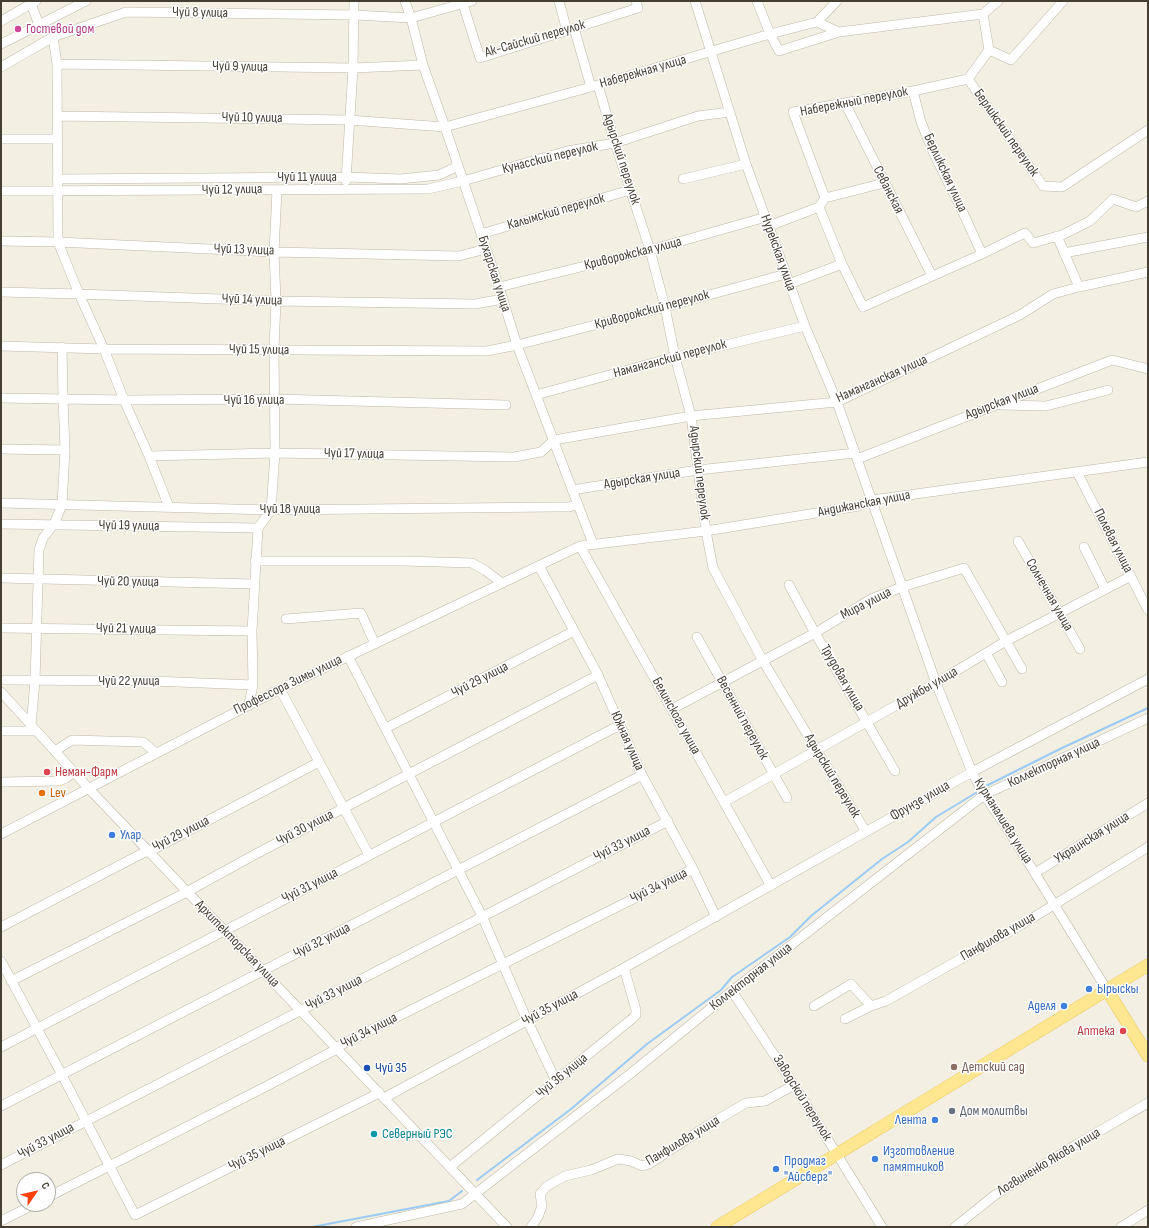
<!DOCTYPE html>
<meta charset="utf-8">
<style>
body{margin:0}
#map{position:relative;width:1149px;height:1228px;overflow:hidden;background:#f3efe3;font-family:"Sofia Sans Condensed",sans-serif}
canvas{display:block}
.frame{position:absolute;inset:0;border:2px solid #453f33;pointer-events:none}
.north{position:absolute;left:16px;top:1172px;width:40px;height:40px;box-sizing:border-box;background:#fff;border:1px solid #b5b2ad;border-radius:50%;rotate:56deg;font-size:11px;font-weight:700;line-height:16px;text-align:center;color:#453f33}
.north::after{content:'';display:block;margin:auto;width:14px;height:18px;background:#ff410e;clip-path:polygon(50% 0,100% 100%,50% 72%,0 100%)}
</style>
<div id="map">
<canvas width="1149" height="1228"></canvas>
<div class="frame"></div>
<div class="north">С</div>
</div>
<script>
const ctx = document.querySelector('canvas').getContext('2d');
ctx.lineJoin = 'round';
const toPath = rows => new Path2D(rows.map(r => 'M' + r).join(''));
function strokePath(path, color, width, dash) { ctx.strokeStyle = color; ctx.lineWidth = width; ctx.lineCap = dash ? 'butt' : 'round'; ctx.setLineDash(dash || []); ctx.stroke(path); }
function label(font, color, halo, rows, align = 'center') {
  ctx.font = font + ' "Sofia Sans Condensed",sans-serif'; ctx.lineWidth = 3; ctx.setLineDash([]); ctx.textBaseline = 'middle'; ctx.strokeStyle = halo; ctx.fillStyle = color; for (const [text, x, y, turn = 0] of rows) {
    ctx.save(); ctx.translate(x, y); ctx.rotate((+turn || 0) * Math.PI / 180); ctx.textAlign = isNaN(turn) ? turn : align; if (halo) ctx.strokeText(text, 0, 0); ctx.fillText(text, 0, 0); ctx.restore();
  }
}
strokePath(toPath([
 [984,787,1062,748,1148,708],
 [477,1180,571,1109,647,1044,721,990,732,977,790,937,811,916,882,859,908,842,936,817,979,791],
 [312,1227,449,1201,462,1191]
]), '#9bcbf5', 2);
const minor = toPath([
 [30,1,39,25],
 [405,1,411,18,423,65,445,127,499,287,517,345,593,544],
 [462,1,480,58,638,8,636,1],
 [559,1,567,31],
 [695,1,746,164,786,274,805,326,837,402,936,683,972,772,984,795,1007,828,1107,990],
 [757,1,770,34,779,51,839,32,983,14,998,1],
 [983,14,989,50,968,79,1043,186,1062,187,1148,130],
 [1,21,36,1],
 [817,22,837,1],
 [574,28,591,87],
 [53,37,57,64,58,242,79,294,104,349,124,400,149,456,169,507],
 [1,44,86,1],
 [989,50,1011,60,1063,1],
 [57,64,353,68,423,65],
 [1,67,53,37,126,12,355,15,411,18,472,1],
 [598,85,615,143,650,250,665,307,675,357,691,416,706,531,713,568,763,661,866,832],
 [913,91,921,122,935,156,960,206,982,254],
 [845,103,932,276],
 [58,116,349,120,445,127,591,87,770,34,817,22,839,32],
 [1,139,57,139],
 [57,179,346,177,400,179,439,175,458,166],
 [683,179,746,164],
 [346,181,353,68,354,1],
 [884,183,825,198,793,112,913,91,968,79],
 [1,191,428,189,463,181,567,151,615,143,698,116,730,112],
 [825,198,819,207,842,264,863,307,982,254,1025,233,1033,243,1062,235,1090,221,1113,199,1136,207,1148,201],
 [769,226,819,207],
 [481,234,630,190],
 [1057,236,1079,287],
 [1,241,58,242,274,252,459,256,486,249],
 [1064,253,1148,237],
 [789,284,842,264],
 [499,287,650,250,766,217],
 [1,292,79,294,276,301,475,304,503,299],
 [1,346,104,349,487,351,517,345,665,307,786,274],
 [536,395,675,357,805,326],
 [1,398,124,400,274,399,506,405],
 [1001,405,1046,406,1108,390],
 [1,449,65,450],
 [149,456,275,453,514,457,541,452,554,440,691,416,837,402,1020,315,1053,294,1079,287,1148,272],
 [857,459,1112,360,1148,369],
 [1077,472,1148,610],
 [572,490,698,470,855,453],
 [1,503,271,510,554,507,569,507,578,504],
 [1,524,258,528],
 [1018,541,1080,649],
 [580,546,771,886],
 [1084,547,1105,589],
 [255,561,404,561,472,563,486,571,502,583],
 [539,566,598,675,642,775,693,869,716,917],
 [1,578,255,584],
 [789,585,815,633,895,771],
 [286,619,361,613,375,644],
 [1,628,252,631],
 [697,637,787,798],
 [986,653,1002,682],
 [348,656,482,916,527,1020,556,1081],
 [5,680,152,681,253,685],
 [280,689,369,855],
 [1,692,93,793,507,1227],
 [249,704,253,685,252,631,258,528,271,510,275,453,274,350,276,301,274,252,277,190],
 [672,709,815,633,871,599,902,587,964,568,1022,669],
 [31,725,35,681,39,550,43,538,54,524,62,505,65,450,63,398,62,347],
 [386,728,574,631],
 [1,731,36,731],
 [55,751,72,740,143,742,156,753],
 [1,782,59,781,66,778,74,772],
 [724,802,936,683,1006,641,1131,576],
 [1,834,280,689,580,546,706,531,859,506,872,500,1148,462],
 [1035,873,1148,803],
 [1,927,143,853,154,849,319,762],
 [1,961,62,1075,135,1215,375,1095,379,1092],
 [11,981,183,894,254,855,598,675],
 [732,991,794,1085,882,1227],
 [814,1006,851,984,871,1006],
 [845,1019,871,1006,886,1001,1021,925,1148,847],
 [1,1047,620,725],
 [384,1098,624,968,972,772,1148,679],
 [1,1106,642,775],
 [1,1165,668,821],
 [450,1167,633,1018,636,1015,636,1010,624,968],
 [48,1197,265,1087,333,1051,341,1045,693,869],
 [1,1221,35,1204],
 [356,1227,462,1204,630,1074,732,991,984,795,1148,718],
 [531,1227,538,1217,542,1206,540,1194,547,1186,565,1176,591,1170,618,1159,631,1161,642,1166,649,1164,710,1124,746,1103,765,1101,794,1085],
 [955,1227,995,1195,1079,1143,1148,1103],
 [1121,1227,1148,1210]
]);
const major = toPath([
 [1107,990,1148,1056],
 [717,1227,1148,965]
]);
strokePath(minor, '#bfb8a6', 10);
strokePath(major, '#ebc859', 13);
strokePath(minor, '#fff', 9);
strokePath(major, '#ffe690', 12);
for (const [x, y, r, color] of [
 [18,29,4,"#d1479c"],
 [47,772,4,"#e0444e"],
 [42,793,4,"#e8710a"],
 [112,835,4,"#3f7fe0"],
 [1089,989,4,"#3f7fe0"],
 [1064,1006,4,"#3f7fe0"],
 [1123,1031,4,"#e0444e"],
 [954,1067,4,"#8d6e63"],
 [367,1068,4,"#1a4fb4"],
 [952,1111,4,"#6b7280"],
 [935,1120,4,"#3f7fe0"],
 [374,1134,4,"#0f9aa8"],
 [875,1159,4,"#3f7fe0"],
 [776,1169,4,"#3f7fe0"]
]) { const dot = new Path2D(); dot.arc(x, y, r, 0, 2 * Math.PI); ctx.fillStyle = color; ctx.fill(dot); strokePath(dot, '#fff', 1.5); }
label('14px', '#453f33', '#fff', [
 ["Чуй 8 улица",200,13,1],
 ["Ак-Сайский переулок",535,39,-16],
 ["Чуй 9 улица",240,67,1],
 ["Набережная улица",643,72,-16],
 ["Набережный переулок",854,102,-11],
 ["Чуй 10 улица",252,118,1],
 ["Берликский переулок",1006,133,55],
 ["Кунасский переулок",550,158,-14],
 ["Адырский переулок",621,159,72],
 ["Берликская улица",945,173,65],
 ["Чуй 11 улица",307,177],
 ["Чуй 12 улица",232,190,-1],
 ["Севанская",888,190,63],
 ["Калымский переулок",556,212,-16],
 ["Чуй 13 улица",244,250,2],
 ["Нурекская улица",778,253,70],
 ["Криворожская улица",633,254,-14],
 ["Бухарская улица",494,274,72],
 ["Чуй 14 улица",252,300,2],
 ["Криворожский переулок",652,310,-15],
 ["Чуй 15 улица",259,350,1],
 ["Наманганский переулок",670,359,-15],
 ["Наманганская улица",882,379,-24],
 ["Чуй 16 улица",254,400],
 ["Адырская улица",1002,402,-21],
 ["Чуй 17 улица",354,454,1],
 ["Адырский переулок",699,473,83],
 ["Адырская улица",642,479,-9],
 ["Андижанская улица",864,504,-11],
 ["Чуй 18 улица",290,509],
 ["Чуй 19 улица",129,526,1],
 ["Полевая улица",1113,541,63],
 ["Чуй 20 улица",128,582,1],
 ["Солнечная улица",1049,595,60],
 ["Мира улица",866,604,-27],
 ["Чуй 21 улица",126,629,1],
 ["Трудовая улица",842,678,60],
 ["Чуй 29 улица",480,680,-27],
 ["Чуй 22 улица",129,681],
 ["Профессора Зимы улица",288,685,-26],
 ["Дружбы улица",927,688,-30],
 ["Белинского улица",676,716,61],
 ["Весенний переулок",742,718,61],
 ["Южная улица",627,741,66],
 ["Коллекторная улица",1054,763,-25],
 ["Адырский переулок",832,776,59],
 ["Фрунзе улица",920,801,-30],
 ["Курманалиева улица",1003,821,58],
 ["Чуй 30 улица",305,828,-27],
 ["Чуй 29 улица",181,834,-27],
 ["Украинская улица",1092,838,-32],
 ["Чуй 33 улица",622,844,-27],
 ["Чуй 31 улица",310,886,-27],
 ["Чуй 34 улица",659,886,-26],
 ["Панфилова улица",998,937,-30],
 ["Чуй 32 улица",322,941,-27],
 ["Архитекторская улица",237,944,46],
 ["Коллекторная улица",751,977,-38],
 ["Чуй 33 улица",334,993,-27],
 ["Чуй 35 улица",550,1008,-28],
 ["Чуй 34 улица",369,1031,-27],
 ["Чуй 36 улица",562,1076,-39],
 ["Заводской переулок",802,1098,58],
 ["Чуй 33 улица",46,1141,-28],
 ["Панфилова улица",683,1141,-31],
 ["Чуй 35 улица",257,1154,-26],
 ["Логвиненко Якова улица",1049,1162,-31]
]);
label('14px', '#b23c85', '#fff', [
 ["Гостевой дом",26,29]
], 'left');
label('14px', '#be3a42', '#fff', [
 ["Неман-Фарм",55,772],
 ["Аптека",1115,1031,"right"]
], 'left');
label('14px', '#c56008', '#fff', [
 ["Lev",50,793]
], 'left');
label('14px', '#366cbe', '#fff', [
 ["Улар",120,835],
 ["Ырыскы",1097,989],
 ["Аделя",1056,1006,"right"],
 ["Лента",927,1120,"right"],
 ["Изготовление",883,1151],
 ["памятников",883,1167],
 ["Продмаг",784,1161],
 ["\"Айсберг\"",784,1177]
], 'left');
label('14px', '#785e54', '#fff', [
 ["Детский сад",962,1067]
], 'left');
label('14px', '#164399', '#fff', [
 ["Чуй 35",375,1068]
], 'left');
label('14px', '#5b616d', '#fff', [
 ["Дом молитвы",960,1111]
], 'left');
label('14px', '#0d838f', '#fff', [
 ["Северный РЭС",382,1134]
], 'left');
</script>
